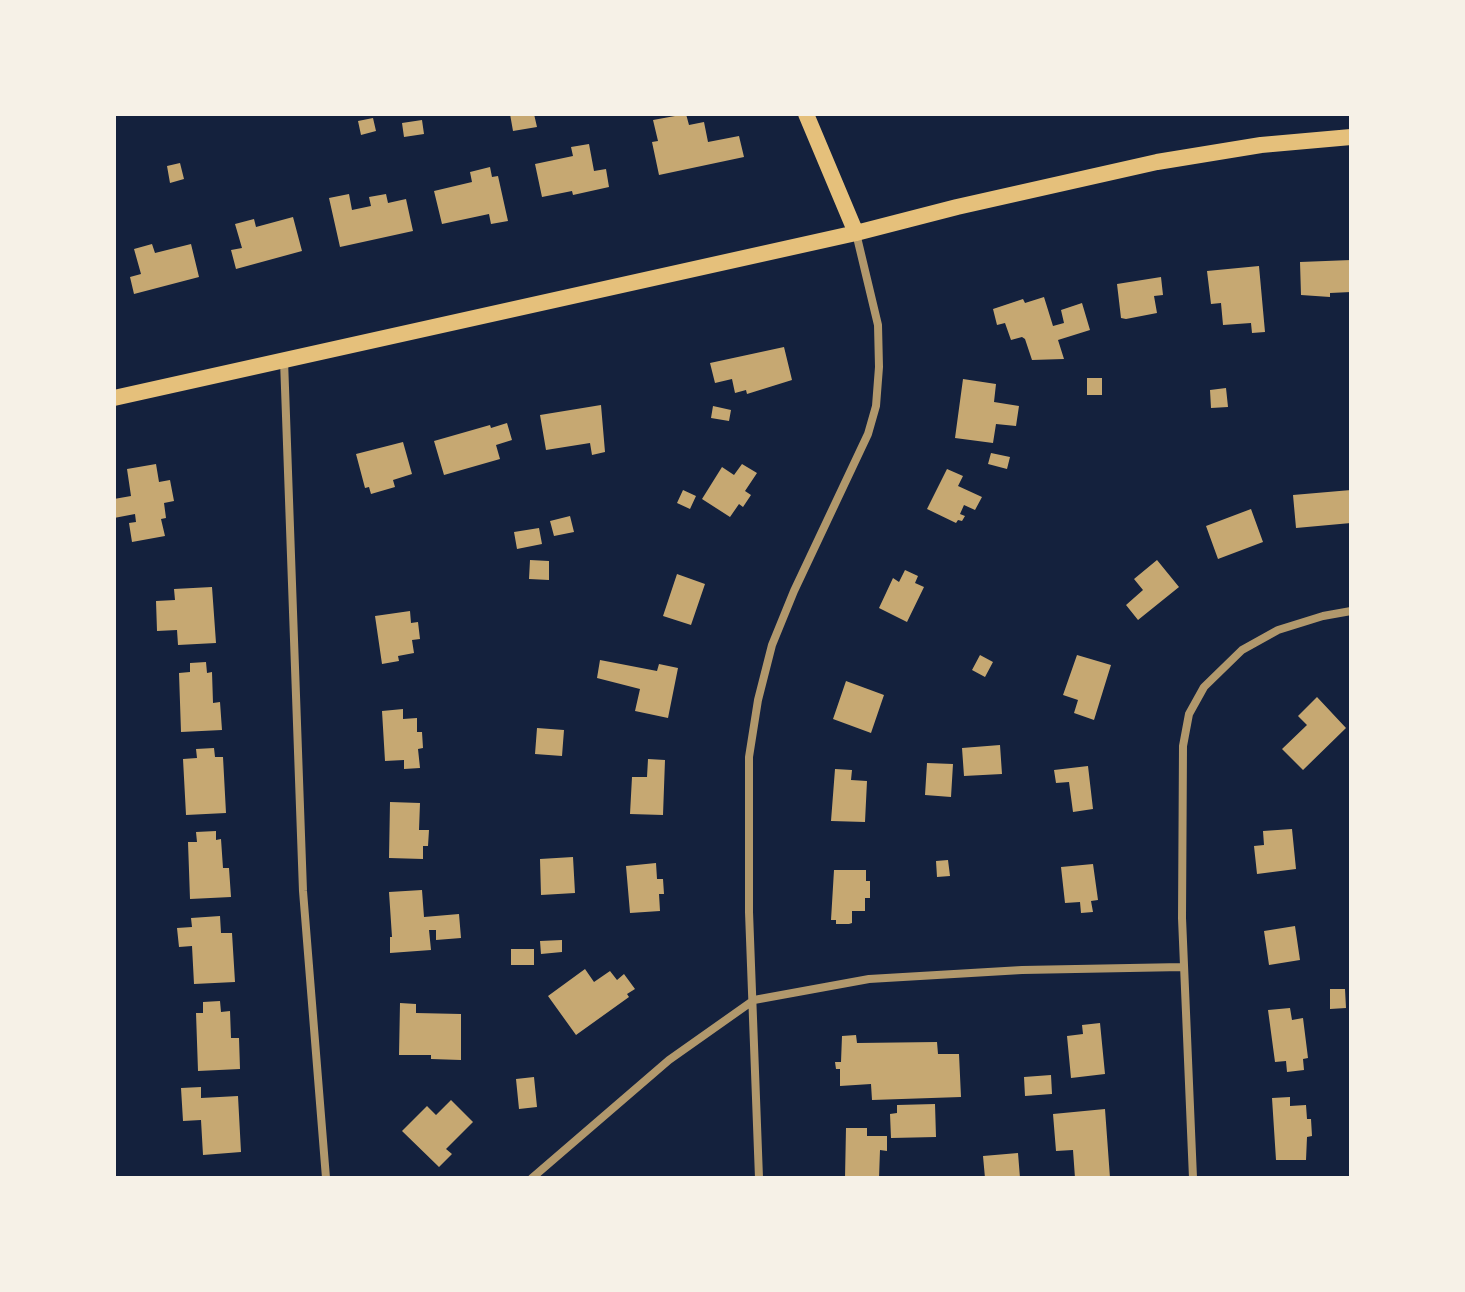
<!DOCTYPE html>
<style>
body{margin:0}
#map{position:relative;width:1465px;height:1292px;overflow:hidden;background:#14213d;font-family:Helvetica,sans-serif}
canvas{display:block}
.frame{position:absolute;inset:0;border:116px solid #f6f1e7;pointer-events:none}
</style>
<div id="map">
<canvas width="1465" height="1292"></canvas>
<div class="frame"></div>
</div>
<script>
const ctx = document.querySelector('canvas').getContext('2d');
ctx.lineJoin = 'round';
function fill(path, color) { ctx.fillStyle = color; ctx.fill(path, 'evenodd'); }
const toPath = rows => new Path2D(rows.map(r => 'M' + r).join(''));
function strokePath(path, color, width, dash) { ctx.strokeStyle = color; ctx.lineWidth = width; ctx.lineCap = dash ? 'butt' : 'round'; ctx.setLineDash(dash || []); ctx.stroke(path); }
fill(toPath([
 [510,114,534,114,537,127,513,131],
 [686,114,689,125,704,122,708,142,739,136,744,157,659,175,652,142,658,141,653,120],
 [373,118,376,131,361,135,358,121],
 [422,120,424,134,404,137,402,123],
 [589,144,594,171,606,169,609,187,573,195,572,191,542,197,535,164,573,156,571,147],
 [180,163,184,179,170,183,167,166],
 [490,167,492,177,498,176,508,221,491,224,489,214,442,224,434,191,472,182,470,172],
 [349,194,352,210,371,206,369,197,386,194,388,203,406,199,413,231,340,247,329,198],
 [293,217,302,251,236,269,231,250,242,248,235,224,254,219,256,227],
 [152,244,155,253,191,244,199,277,134,294,130,277,141,274,134,249],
 [1351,260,1351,292,1330,293,1330,297,1301,295,1300,262],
 [1259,266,1265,332,1252,333,1251,323,1223,325,1221,303,1211,304,1207,271],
 [1161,277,1163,295,1154,296,1157,313,1126,319,1121,318,1117,284],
 [1044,297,1053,326,1064,323,1061,310,1082,303,1090,330,1058,340,1064,359,1032,360,1025,339,1022,337,1011,340,1005,323,997,325,993,309,1023,299,1025,303],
 [784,347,792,380,747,394,746,390,735,393,732,379,715,383,710,363],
 [1087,378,1102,378,1102,395,1087,395],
 [963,379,996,384,994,402,1019,406,1016,426,996,424,993,443,955,438],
 [1226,388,1228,407,1211,408,1210,390],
 [601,405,605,452,592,455,590,443,546,450,540,415],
 [713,406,731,410,729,421,711,418],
 [507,423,512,440,496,445,500,459,444,475,434,441,490,425,491,428],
 [403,442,412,474,393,480,395,487,371,494,369,487,365,488,356,454],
 [991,453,1010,457,1007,469,988,464],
 [156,464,159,482,170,480,174,501,164,503,166,518,161,519,165,536,132,542,129,523,136,522,135,514,114,518,114,499,131,496,127,469],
 [742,464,757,473,745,491,751,495,743,507,739,504,730,517,702,499,722,467,734,475],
 [947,469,963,476,958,486,982,497,975,510,964,505,960,514,965,516,962,521,958,520,956,523,927,509],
 [683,490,696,496,690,509,677,503],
 [1351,490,1351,523,1296,528,1293,495],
 [1251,509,1263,542,1218,559,1206,526],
 [570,516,574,532,554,536,550,521],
 [539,528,542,544,517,549,514,532],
 [530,560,549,561,549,580,529,579],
 [1157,560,1179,587,1138,620,1126,605,1143,590,1134,579],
 [905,570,918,576,915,583,924,587,907,622,879,608,893,578,899,582],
 [677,574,705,584,691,625,663,616],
 [212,587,216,643,178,645,177,630,157,631,156,601,175,600,174,589],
 [410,611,411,623,418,622,420,639,412,640,414,653,398,656,399,661,382,664,375,616],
 [980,655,993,662,985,677,972,670],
 [1077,655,1111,665,1094,720,1074,713,1078,700,1063,695],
 [600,660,657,671,659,664,678,668,668,718,635,711,640,689,597,678],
 [206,662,207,673,212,672,213,703,220,702,222,730,181,732,179,673,190,672,190,663],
 [846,681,884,695,871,733,833,719],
 [1317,697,1346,728,1303,770,1282,749,1307,725,1298,716],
 [403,709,403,719,417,718,417,732,422,732,423,748,418,749,420,768,404,769,404,760,385,761,382,711],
 [537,728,564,730,562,756,535,754],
 [1000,745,1002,774,964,776,962,748],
 [214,748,215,757,223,757,226,813,186,815,183,759,197,758,196,749],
 [648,759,665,760,663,815,630,814,632,777,647,777],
 [927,763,953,764,951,797,925,795],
 [1088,766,1093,809,1073,812,1069,782,1056,783,1054,770],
 [835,769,852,770,851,780,867,781,865,822,831,821],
 [390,802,420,803,419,830,429,830,428,846,423,846,423,859,389,858],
 [1292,829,1296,869,1257,874,1254,846,1264,845,1263,831],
 [216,831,216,840,221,839,223,868,229,868,231,897,190,899,188,842,197,842,196,832],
 [573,857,575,893,541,895,540,859],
 [948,860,950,876,937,877,936,861],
 [656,863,657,879,663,879,664,894,659,894,660,911,630,913,626,866],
 [1093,864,1098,900,1091,901,1093,912,1081,913,1080,902,1065,903,1061,867],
 [834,870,866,870,866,881,870,881,870,898,865,898,865,911,852,911,852,923,849,924,836,924,836,920,831,920],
 [422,890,424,917,459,914,461,938,436,940,436,930,429,930,431,950,390,953,390,937,392,937,389,892],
 [220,916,221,933,232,933,235,982,194,984,192,946,179,947,177,928,192,927,191,918],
 [1295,926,1300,960,1269,965,1264,931],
 [562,940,562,952,541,954,540,941],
 [511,949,534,949,534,965,511,965],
 [585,969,594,982,610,971,617,980,624,974,635,989,627,994,629,997,576,1035,548,996],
 [1330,989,1345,989,1346,1008,1330,1009],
 [220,1001,221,1012,230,1011,231,1038,239,1038,240,1069,198,1071,196,1013,203,1013,203,1002],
 [400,1003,416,1004,416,1013,461,1014,461,1060,431,1059,431,1055,399,1055],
 [1290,1008,1292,1020,1303,1018,1308,1058,1303,1059,1304,1070,1287,1072,1286,1061,1275,1062,1268,1010],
 [1100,1023,1105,1074,1071,1078,1067,1036,1083,1034,1082,1025],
 [856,1035,857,1043,937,1042,938,1054,959,1054,961,1097,872,1100,871,1084,840,1086,840,1069,836,1069,835,1062,841,1062,842,1036],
 [1051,1075,1052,1094,1025,1096,1024,1077],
 [534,1077,537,1107,519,1109,516,1079],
 [201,1087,201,1098,238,1096,241,1152,203,1155,201,1120,183,1121,181,1088],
 [1290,1097,1290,1106,1306,1105,1307,1119,1311,1119,1312,1136,1307,1137,1306,1160,1276,1160,1272,1098],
 [451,1100,473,1122,446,1149,452,1154,439,1167,402,1131,427,1106,436,1115],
 [935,1104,936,1137,891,1138,890,1114,897,1113,897,1105],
 [1105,1109,1110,1178,1075,1178,1073,1150,1056,1151,1053,1114],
 [846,1128,867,1128,867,1136,887,1136,887,1151,880,1150,879,1178,845,1178],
 [1018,1153,1020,1178,985,1178,983,1156]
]), '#c6a872');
strokePath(toPath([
 [284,360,303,891,326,1178],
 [532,1178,669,1060,754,1000,869,979,1022,970,1183,967],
 [759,1178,749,912,749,757,758,700,772,645,794,591,868,434,876,406,879,367,878,325,856,233],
 [1193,1178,1182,918,1183,746,1189,714,1204,687,1242,650,1278,630,1323,616,1351,611]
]), '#b1986c', 8);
strokePath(toPath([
 [806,114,856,233],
 [114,398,856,233,957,207,1157,162,1261,145,1351,137]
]), '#e5c07b', 16);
</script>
